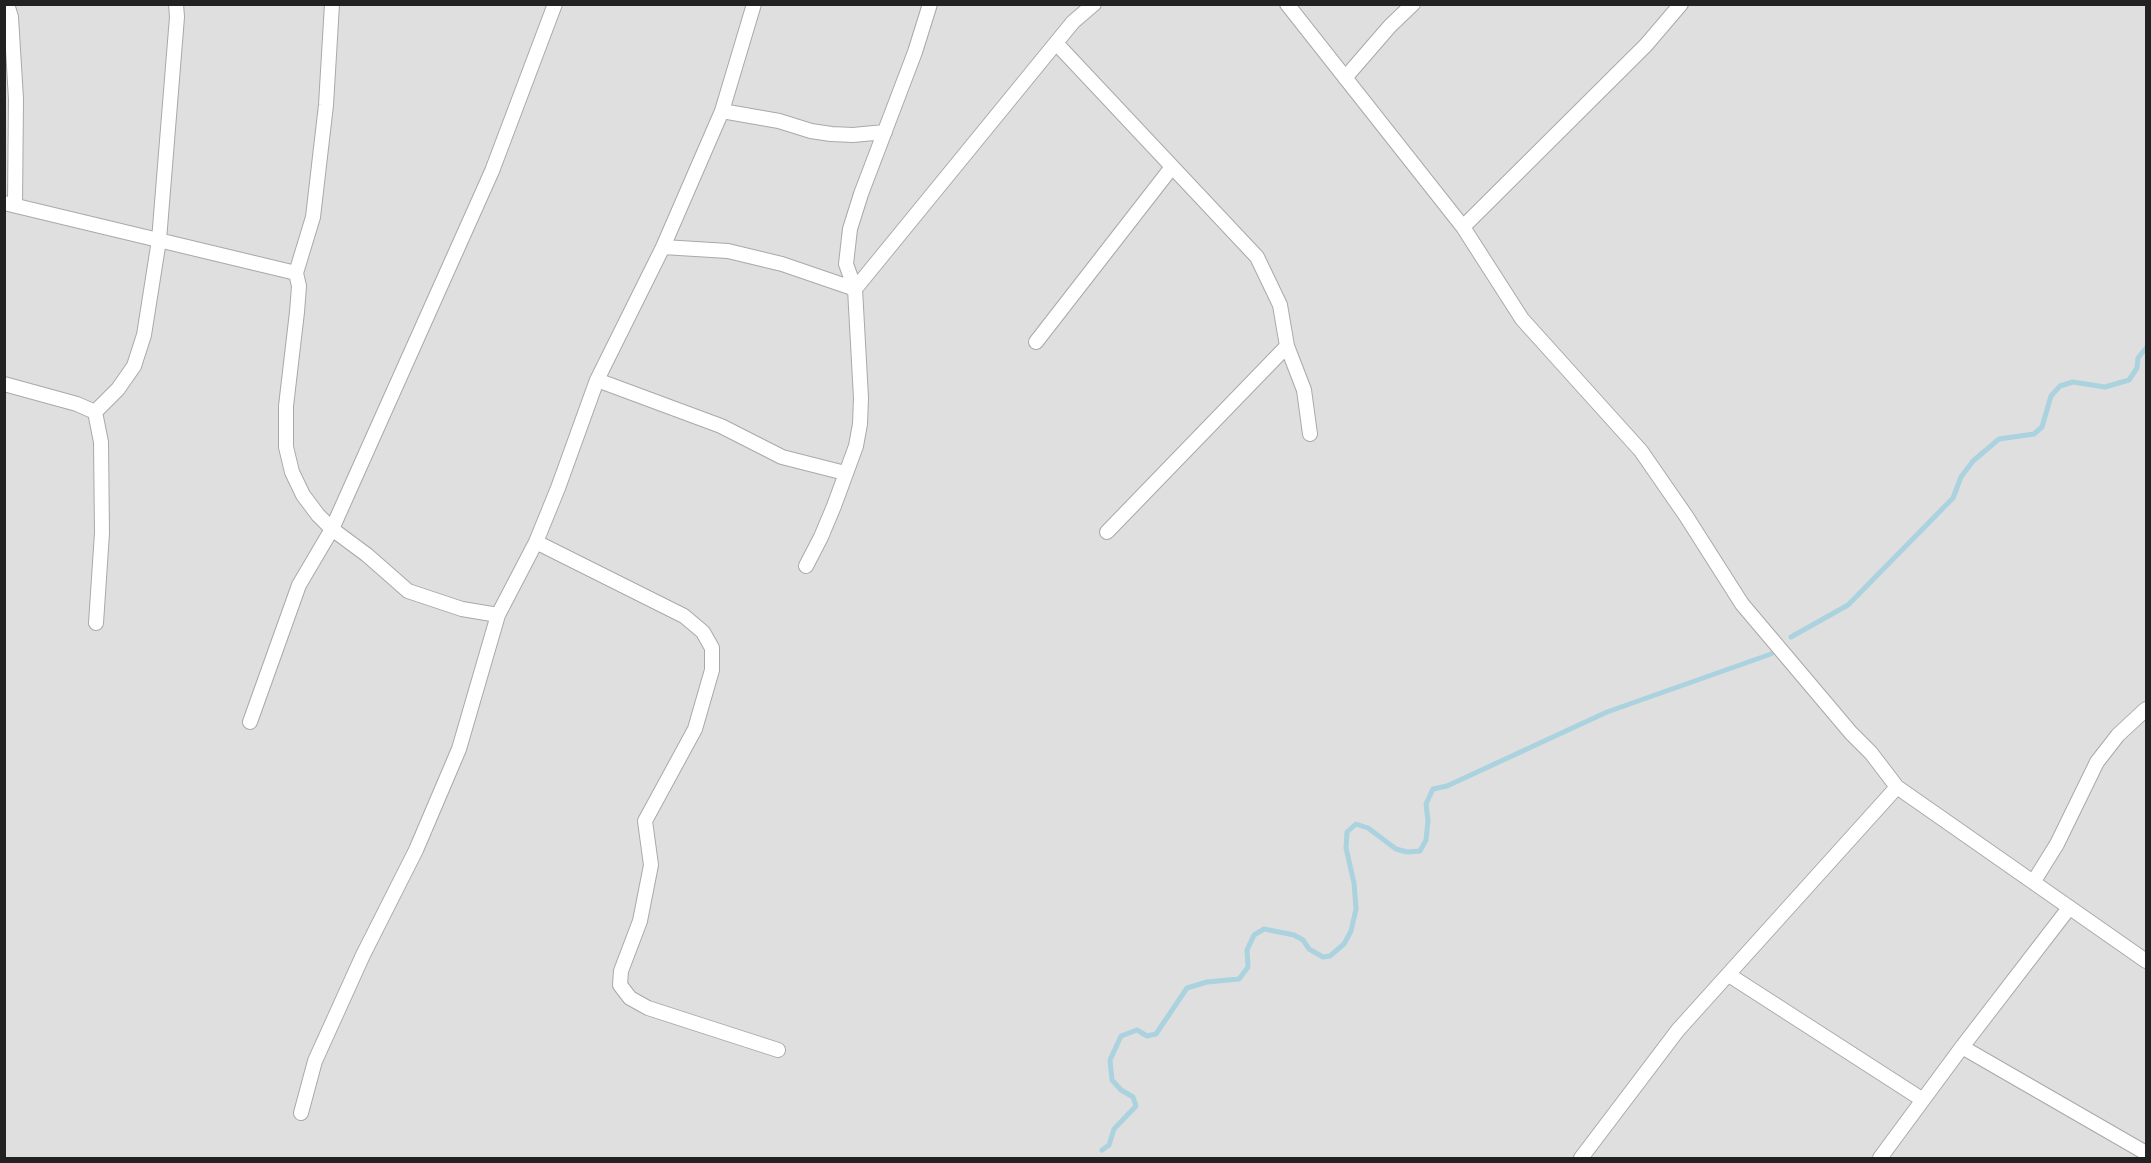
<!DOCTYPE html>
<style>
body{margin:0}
#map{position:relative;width:2151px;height:1163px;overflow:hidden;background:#f2efe9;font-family:"Work Sans",sans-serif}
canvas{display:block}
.frame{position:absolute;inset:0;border:6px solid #222;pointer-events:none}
</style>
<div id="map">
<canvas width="2151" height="1163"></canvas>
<div class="frame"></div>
</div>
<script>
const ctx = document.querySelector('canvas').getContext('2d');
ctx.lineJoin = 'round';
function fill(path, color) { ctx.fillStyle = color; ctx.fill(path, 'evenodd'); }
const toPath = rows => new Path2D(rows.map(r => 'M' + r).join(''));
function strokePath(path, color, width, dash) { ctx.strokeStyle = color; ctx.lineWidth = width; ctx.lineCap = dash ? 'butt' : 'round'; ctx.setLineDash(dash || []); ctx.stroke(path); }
fill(toPath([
 [5,5,2146,5,2146,1158,5,1158]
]), '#e0dfdf');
strokePath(toPath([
 [1791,637,1848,605,1953,498,1961,477,1973,461,1999,439,2034,434,2042,427,2051,396,2060,386,2073,382,2105,387,2129,380,2137,368,2138,358,2146,348],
 [1102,1150,1109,1145,1114,1129,1136,1106,1133,1097,1121,1090,1112,1080,1110,1060,1121,1036,1137,1030,1147,1036,1156,1034,1187,988,1207,982,1239,979,1248,967,1247,950,1254,935,1264,929,1294,935,1303,940,1309,949,1323,957,1330,956,1344,944,1351,931,1356,909,1354,883,1346,848,1347,832,1356,824,1368,828,1396,849,1407,852,1420,851,1426,840,1428,821,1426,804,1433,789,1447,786,1607,712,1771,654]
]), '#aad3df', 5);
const minor = toPath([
 [7,4,11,17,16,99,15,205],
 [332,4,326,105,313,217,296,273,299,286,297,312,286,406,286,447,292,472,303,495,318,515,332,529,367,555,408,591,462,609,498,615],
 [1287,4,1463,227,1522,319,1641,451,1686,516,1742,604,1851,733,1871,753,1897,787,2146,961],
 [1056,43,1257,257,1280,305,1287,346,1304,390,1310,434],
 [1345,78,1390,26,1413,4],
 [722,111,779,121,811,131,831,134,853,135,885,132],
 [4,203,296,273],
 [1463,227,1646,45,1681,4],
 [663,247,728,251,782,264,855,289,1073,22,1094,4],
 [1036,342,1172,167],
 [597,380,721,426,782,457,845,473],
 [4,384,77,404,95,412,101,442,102,533,96,623],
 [95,412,118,389,134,366,144,335,159,240,177,17,176,4],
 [1107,532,1287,346],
 [536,542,684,616,703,632,712,648,712,670,695,729,645,821,651,865,640,921,621,971,620,985,630,998,648,1008,778,1050],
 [806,566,821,537,834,506,856,446,860,424,861,398,855,289,846,264,850,229,861,194,915,52,930,4],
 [250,722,299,585,332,529,492,171,555,4],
 [2034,881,2057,844,2097,762,2118,735,2146,709],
 [1729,975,1923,1100],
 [1962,1047,2146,1153],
 [301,1113,315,1061,363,955,416,850,459,749,498,615,536,542,558,488,597,380,663,247,722,111,754,4],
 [1581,1158,1678,1030,1897,787],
 [1880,1158,1962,1047,2069,908]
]);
strokePath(minor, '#a9a9a9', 16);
strokePath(minor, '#fff', 14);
</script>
